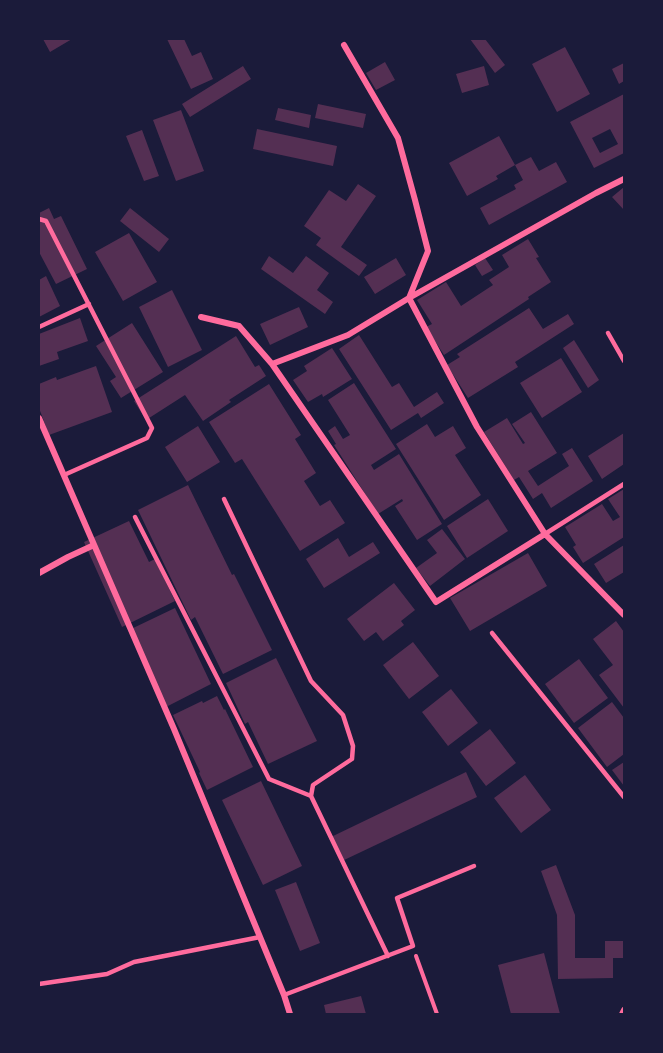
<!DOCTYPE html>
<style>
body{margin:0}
#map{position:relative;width:663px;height:1053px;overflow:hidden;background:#1b1b3a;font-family:"Roboto Condensed",sans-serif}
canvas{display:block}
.frame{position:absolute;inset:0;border:40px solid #1b1b3a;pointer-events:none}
</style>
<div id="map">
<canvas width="663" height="1053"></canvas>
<div class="frame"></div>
</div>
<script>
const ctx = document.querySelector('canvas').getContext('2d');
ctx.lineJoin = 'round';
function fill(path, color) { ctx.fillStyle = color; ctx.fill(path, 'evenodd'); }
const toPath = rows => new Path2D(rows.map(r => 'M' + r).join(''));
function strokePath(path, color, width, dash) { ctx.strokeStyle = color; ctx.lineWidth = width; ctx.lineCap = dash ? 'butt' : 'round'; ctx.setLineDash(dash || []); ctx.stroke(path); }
fill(toPath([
 [43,39,72,39,50,52],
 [167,39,184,39,192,56,201,52,213,79,191,89],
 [470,39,485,39,505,65,495,73],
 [565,47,590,94,557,112,532,64],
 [385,62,395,80,376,90,366,73],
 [624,63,624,81,619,84,612,69],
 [243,66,251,79,190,117,182,104],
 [484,66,489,85,462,93,456,74],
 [624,94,624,153,594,168,570,122],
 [610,129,618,144,600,153,592,138],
 [318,104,366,114,363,128,315,118],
 [278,108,311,115,309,128,275,120],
 [181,110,204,171,176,181,153,120],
 [257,129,337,146,333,166,253,149],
 [142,130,159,176,144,181,126,136],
 [499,136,515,165,496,176,498,179,467,196,449,163],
 [531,157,539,171,556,162,567,182,489,225,480,208,516,189,514,185,523,180,515,165],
 [358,184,376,196,341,247,367,265,359,276,316,245,321,238,304,226,329,190,346,201],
 [624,187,624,210,612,197],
 [49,208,54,219,61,216,87,269,56,284,39,252,39,213],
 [130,208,169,239,159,252,120,221],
 [129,233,157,282,123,301,95,252],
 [528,239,539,257,536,258,551,282,528,297,529,299,444,355,426,327,432,324,417,300,446,282,461,306,493,285,489,280,509,267,502,255],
 [269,256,293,273,306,256,329,273,317,290,333,302,325,314,261,269],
 [396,258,406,275,375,294,364,277],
 [485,258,493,270,482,276,475,265],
 [46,276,60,306,39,317,39,280],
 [172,290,202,350,168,367,139,307],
 [299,307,308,327,270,345,260,324],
 [529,308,543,329,568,314,574,324,515,362,518,367,468,398,447,365,460,357,457,354],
 [80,318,88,341,57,352,59,359,39,366,39,334],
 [132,323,163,372,121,398,110,381,116,377,96,346],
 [359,335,392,387,399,383,414,407,437,392,444,403,421,418,418,413,391,430,339,349],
 [236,336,255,367,259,365,266,376,229,400,231,402,203,421,185,395,146,420,134,401],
 [574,340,599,380,588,388,563,348],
 [332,348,352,379,323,397,322,394,308,402,293,380,307,371,304,366],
 [561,358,582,392,542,418,520,383],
 [96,366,112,412,49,435,39,408,39,384,56,377,57,380],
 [354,383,396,449,371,465,374,470,399,454,442,524,417,540,395,506,403,501,402,499,378,514,334,445,336,444,328,431,335,426,343,439,350,435,328,400],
 [269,384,301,435,295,439,316,473,304,481,320,506,330,500,345,523,300,551,242,459,235,463,209,422],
 [531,412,557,453,528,471,538,486,569,466,562,454,572,448,593,481,551,508,542,493,533,499,519,477,514,480,484,432,507,418,523,444,525,443,512,424],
 [427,424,435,437,453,426,466,448,455,455,481,495,444,520,396,444],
 [198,426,220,462,187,482,165,447],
 [624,433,624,464,602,479,588,456],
 [188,485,232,575,234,574,272,650,223,674,195,617,191,620,138,510],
 [624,489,624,537,583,563,573,547,576,545,565,527,602,504,613,521,620,517,608,499],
 [488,499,508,531,467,558,447,526],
 [129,521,149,562,155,559,175,601,122,627,84,542],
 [442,529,465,559,430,586,416,568,437,553,427,540],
 [338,538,349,557,373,542,380,553,324,588,306,559],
 [624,545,624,572,606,583,594,564],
 [528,553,547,586,470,631,450,598],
 [394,583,415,610,401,621,404,625,383,641,376,632,364,641,347,619],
 [175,608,211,684,166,707,129,630],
 [616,621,624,632,624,708,599,675,613,665,593,639],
 [413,642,439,676,409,699,383,665],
 [276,658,317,741,268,764,248,722,245,724,226,683],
 [579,659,608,698,574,723,545,684],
 [451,689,478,723,448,746,422,712],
 [217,696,224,710,225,709,253,767,207,790,199,773,200,772,173,715,202,701,203,703],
 [612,702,624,718,624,754,607,767,578,728],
 [490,729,516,763,486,786,460,752],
 [624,762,624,786,612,770],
 [466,772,477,797,342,861,331,837],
 [525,775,551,810,521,833,494,798],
 [261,781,302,866,263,885,222,800],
 [556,865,575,915,575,958,605,958,605,941,623,941,623,958,613,958,613,978,558,979,557,915,541,871],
 [296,882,320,943,300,951,275,890],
 [544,953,560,1014,511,1014,498,965],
 [361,996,366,1014,326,1014,324,1005]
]), '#542f53');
strokePath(toPath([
 [416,956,437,1014]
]), '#ff6b9d', 4);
strokePath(toPath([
 [39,219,46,221,152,428,147,438,64,475],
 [39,327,89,304],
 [608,333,624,361],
 [224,499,311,681,343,715,353,746,352,759,313,785,311,796,388,956],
 [135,517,269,779,311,796],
 [545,534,624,484],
 [492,633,624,797],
 [39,984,107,974,134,962,260,937],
 [284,995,413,946,397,898,474,866]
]), '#ff6b9d', 4.5);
strokePath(toPath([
 [344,45,398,138,415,200,428,251,409,298,477,427,545,534,624,615],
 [201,317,239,326,272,364,436,602,545,534],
 [272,364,348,335,409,298,596,193,624,179],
 [39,418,174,729,284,995,290,1014],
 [39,573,68,557,94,545],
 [622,1014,624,1010]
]), '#ff6b9d', 6);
</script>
